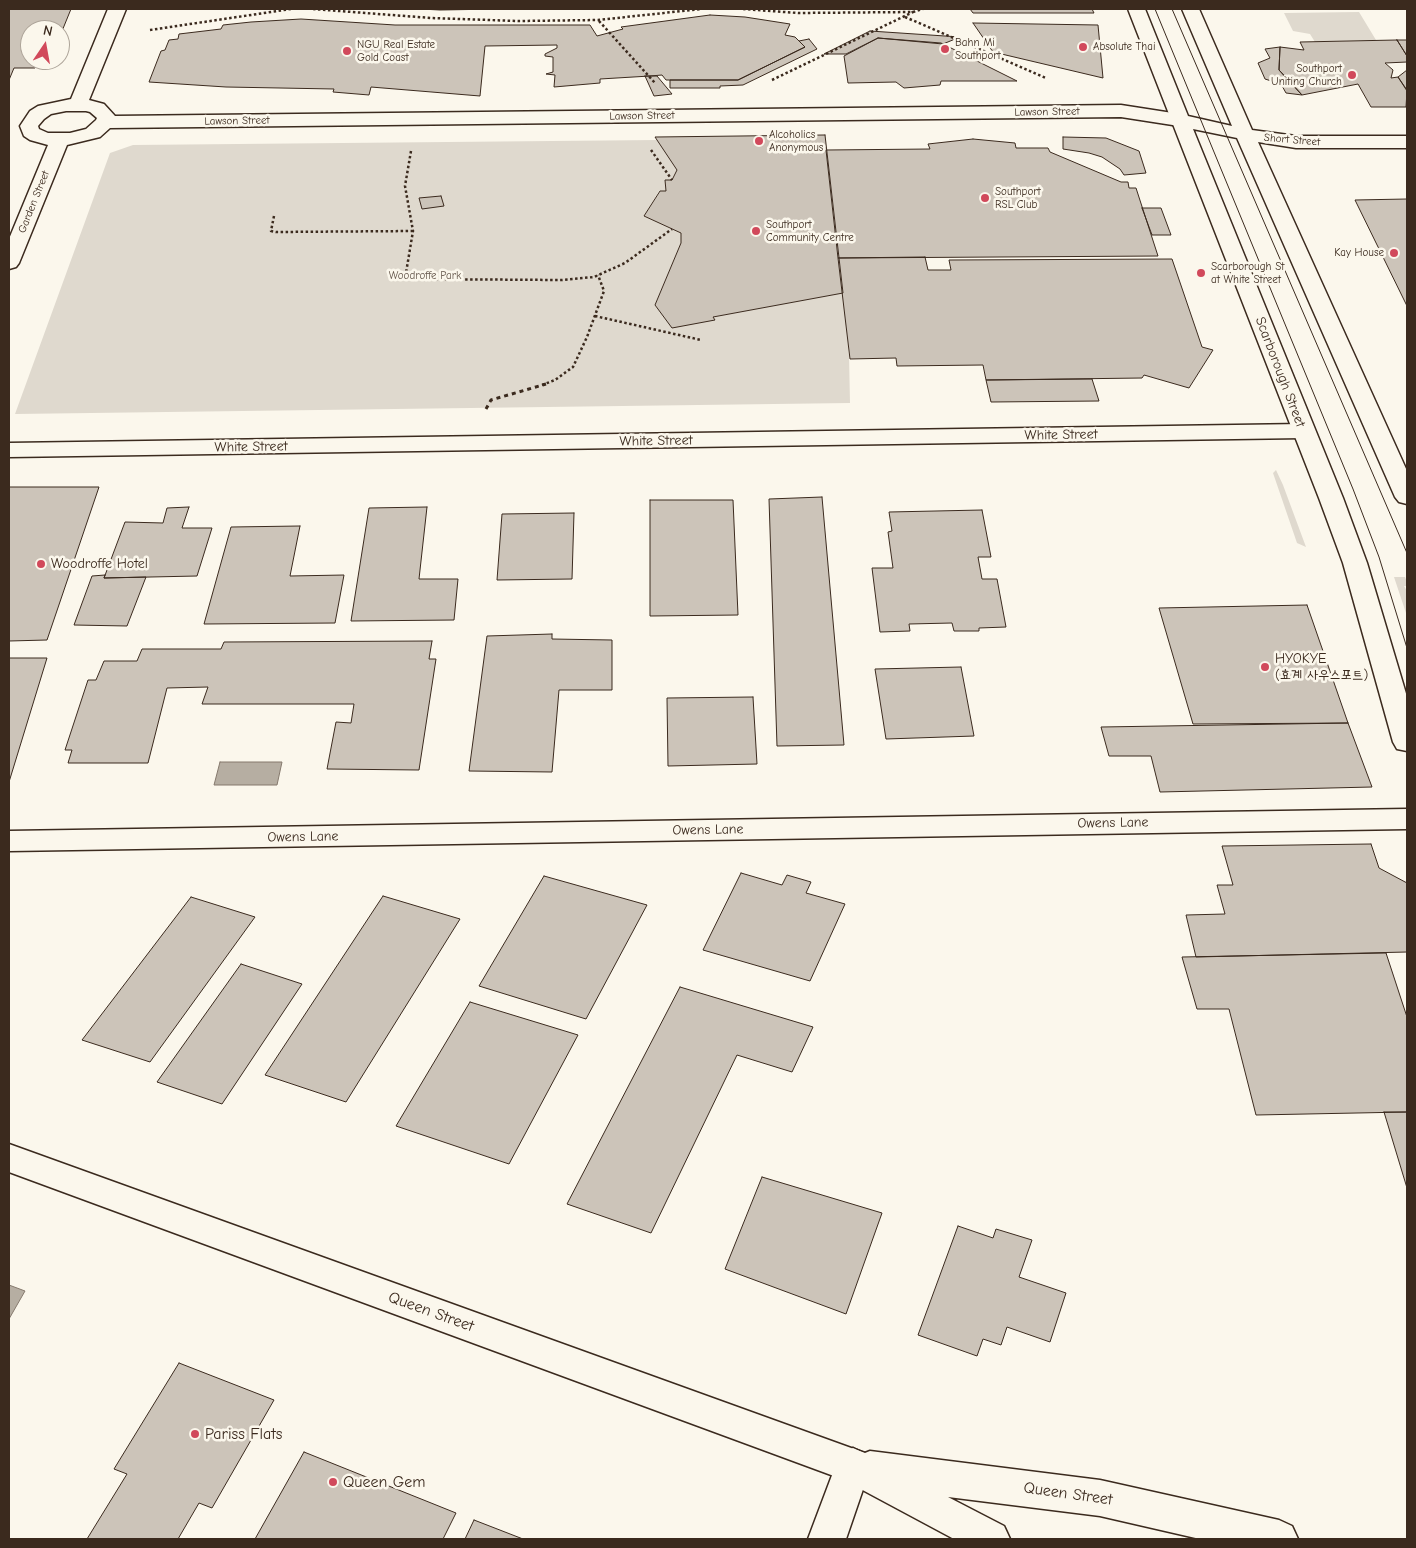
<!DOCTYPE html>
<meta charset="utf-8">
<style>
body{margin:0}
#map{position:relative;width:1416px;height:1548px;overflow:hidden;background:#fbf7ec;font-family:"Comic Neue",sans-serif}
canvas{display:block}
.frame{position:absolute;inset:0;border:10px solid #3b2a1e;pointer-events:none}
.north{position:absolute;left:20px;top:20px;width:50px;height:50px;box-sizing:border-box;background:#fbf7ec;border:1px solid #aea59a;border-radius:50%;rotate:12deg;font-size:14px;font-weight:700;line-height:20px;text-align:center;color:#3b2a1e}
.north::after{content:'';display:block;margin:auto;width:18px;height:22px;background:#d1495b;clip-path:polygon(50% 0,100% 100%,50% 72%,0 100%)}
</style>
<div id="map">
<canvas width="1416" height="1548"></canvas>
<div class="frame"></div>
<div class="north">N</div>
</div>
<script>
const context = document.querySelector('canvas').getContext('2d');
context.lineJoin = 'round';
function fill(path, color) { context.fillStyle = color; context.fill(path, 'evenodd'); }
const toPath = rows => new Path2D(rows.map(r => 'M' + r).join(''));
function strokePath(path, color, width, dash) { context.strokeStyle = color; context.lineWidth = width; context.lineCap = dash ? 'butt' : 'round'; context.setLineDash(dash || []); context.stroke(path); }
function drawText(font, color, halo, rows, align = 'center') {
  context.font = font + ' "Comic Neue","Poor Story",sans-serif'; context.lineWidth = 5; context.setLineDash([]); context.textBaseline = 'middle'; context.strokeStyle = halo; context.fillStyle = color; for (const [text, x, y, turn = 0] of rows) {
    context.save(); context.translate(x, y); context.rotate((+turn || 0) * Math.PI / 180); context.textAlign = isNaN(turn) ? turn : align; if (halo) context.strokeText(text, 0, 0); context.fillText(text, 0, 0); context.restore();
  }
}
fill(toPath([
 [1359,12,1376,40,1315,42,1310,34,1293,31,1284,13],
 [657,140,677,170,666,191,659,191,644,216,681,233,681,243,655,305,672,327,714,319,713,317,843,293,849,355,850,403,15,414,110,153,133,145],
 [1276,470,1283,485,1306,547,1297,543,1273,473],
 [1394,577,1405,577,1407,582,1407,586,1404,586,1407,591,1407,616]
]), '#dfd9ce');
const water = toPath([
 [220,762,282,762,277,785,214,785,220,762],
 [9,1285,25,1291,9,1319,9,1285]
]);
fill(water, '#b6aea2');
strokePath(water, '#85796d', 1);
const building = toPath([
 [9,9,71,9,60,36,60,30,30,30,30,60,38,60,35,68,14,68,9,80,9,9],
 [420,9,498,9,440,10,420,9],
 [970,9,1092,9,1094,13,973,13,970,9],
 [710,15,745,17,790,24,785,35,795,37,805,47,738,80,666,80,662,75,650,76,600,79,600,83,554,87,555,75,546,74,553,72,553,57,545,56,545,54,557,48,557,45,485,46,480,96,371,87,369,95,333,92,334,89,226,87,149,82,161,51,165,50,169,40,178,39,179,34,221,29,223,25,251,22,301,19,395,25,590,25,597,36,623,29,621,27,710,15],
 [973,23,1098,25,1103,78,993,52,973,23],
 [870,31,960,37,943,44,878,38,846,54,824,54,870,31],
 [878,38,941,43,1017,81,941,81,940,85,904,88,896,82,848,83,844,56,878,38],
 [809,39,817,49,743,85,720,86,720,88,670,88,670,80,738,80,805,47,799,41,809,39],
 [1397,40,1407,56,1407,62,1385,63,1393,70,1391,78,1398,77,1407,91,1406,107,1371,107,1358,84,1302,95,1279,70,1280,47,1304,50,1300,42,1397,40],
 [1397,40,1407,40,1407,56,1397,40],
 [1280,47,1279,70,1302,95,1286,93,1281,84,1265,79,1258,63,1270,58,1265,49,1280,47],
 [1407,70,1407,90,1398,77,1407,70],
 [645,76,657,76,672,94,654,96,645,76],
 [825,135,843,293,713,317,715,320,672,328,655,305,681,243,681,233,644,216,660,191,666,191,665,180,672,180,677,170,655,137,825,135],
 [1063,137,1106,138,1139,151,1146,173,1124,175,1120,169,1102,157,1089,153,1063,149,1063,137],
 [973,139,1015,143,1016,148,1048,148,1050,152,1121,182,1128,182,1129,188,1136,188,1158,256,838,258,826,150,930,149,928,144,973,139],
 [441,196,444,206,422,209,419,198,441,196],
 [1407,199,1407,306,1355,200,1407,199],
 [1142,208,1161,208,1171,235,1152,235,1142,208],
 [925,257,928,270,951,270,949,260,1172,259,1202,347,1213,350,1189,388,1144,375,1142,378,986,380,983,365,897,366,896,358,850,359,838,258,925,257],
 [1092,379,1099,401,991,402,986,380,1092,379],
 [9,487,99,487,47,640,9,641,9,487],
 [822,497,844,745,777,746,769,499,822,497],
 [650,500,733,500,738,615,650,616,650,500],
 [189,507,182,528,212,528,197,576,104,578,125,522,163,523,167,508,189,507],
 [427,507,419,579,458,579,454,620,351,621,369,508,427,507],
 [982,510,991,557,978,557,982,579,997,579,1006,627,979,628,979,631,954,631,952,623,909,624,910,631,880,632,872,568,893,568,888,532,892,531,889,512,982,510],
 [574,513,572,579,497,580,502,514,574,513],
 [300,526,290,576,344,575,335,623,204,624,231,527,300,526],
 [105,575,104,578,146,577,127,626,74,625,92,576,105,575],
 [1307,605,1348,723,1193,724,1159,608,1307,605],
 [552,634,552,639,612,640,612,690,559,690,552,772,469,771,487,636,552,634],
 [432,641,429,659,436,659,419,770,327,769,336,722,351,723,354,704,202,704,208,687,167,688,148,763,68,763,72,750,65,750,88,680,96,680,104,661,137,661,142,649,221,649,224,642,432,641],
 [9,658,47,658,9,782,9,658],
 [961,667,974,736,886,739,875,669,961,667],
 [753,697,757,764,668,766,667,698,753,697],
 [1348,723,1372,787,1160,792,1151,756,1109,756,1101,727,1348,723],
 [1371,844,1379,868,1407,883,1407,952,1196,957,1186,915,1225,914,1217,885,1233,885,1222,846,1371,844],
 [741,873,782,885,787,875,811,882,806,893,845,904,810,981,703,950,741,873],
 [544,876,647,905,586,1019,479,986,544,876],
 [383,896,460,919,346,1102,265,1075,383,896],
 [191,897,255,917,150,1062,82,1040,191,897],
 [1386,953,1407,1017,1407,1112,1256,1115,1229,1009,1197,1009,1182,957,1386,953],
 [241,964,302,984,222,1104,157,1082,241,964],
 [680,987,813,1027,792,1072,737,1055,651,1233,567,1204,680,987],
 [470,1002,578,1035,509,1164,396,1126,470,1002],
 [1384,1112,1407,1112,1407,1188,1384,1112],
 [762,1177,882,1213,846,1314,725,1269,762,1177],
 [958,1226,993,1238,996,1229,1032,1240,1019,1277,1066,1293,1050,1342,1007,1327,1001,1345,983,1339,977,1356,918,1335,958,1226],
 [179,1363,274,1400,212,1508,199,1503,178,1539,87,1539,127,1474,114,1469,179,1363],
 [304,1452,456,1513,443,1539,255,1539,304,1452],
 [474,1520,523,1539,465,1539,474,1520]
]);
fill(building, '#ccc4b9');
strokePath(building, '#3b2a1e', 1);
const street = toPath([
 [108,9,126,9,89,100,104,104,115,116,1121,105,1179,114,1186,116,1188,120,1186,124,1179,126,1121,117,110,128,100,137,67,145,19,263,16,267,9,269,9,239,48,145,30,140,24,136,20,126,30,111,38,106,71,99,108,9],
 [66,111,86,111,90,112,97,118,96,120,86,129,70,133,48,133,39,129,38,126,44,119,51,114,66,111],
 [1303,424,1311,426,1314,431,1311,436,1303,438,9,457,9,443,1303,424],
 [1407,809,1407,829,9,851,9,831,1407,809],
 [853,1448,866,1454,871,1466,846,1539,808,1539,840,1454,853,1448]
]);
const secondary = toPath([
 [1128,9,1145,9,1188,116,1232,126,1182,9,1199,9,1252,130,1296,136,1407,136,1407,148,1296,148,1258,142,1407,471,1407,504,1399,502,1395,497,1237,138,1193,129,1343,498,1367,563,1407,697,1407,751,1397,749,1393,742,1343,563,1319,498,1128,9]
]);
const primary = toPath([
 [9,1144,865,1453,870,1451,1100,1480,1279,1520,1292,1526,1298,1539,1200,1539,1100,1516,948,1497,1004,1526,1010,1539,954,1539,842,1479,9,1172,9,1144]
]);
strokePath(street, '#3b2a1e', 3);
strokePath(secondary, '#3b2a1e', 3);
strokePath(primary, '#3b2a1e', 3);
strokePath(toPath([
 [313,9,431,18,518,21,598,20,701,9],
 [743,9,798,13,913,12,923,9],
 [905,17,1046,78],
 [599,21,655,83],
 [150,30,291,9],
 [772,80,913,12],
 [651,150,672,180],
 [411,151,405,186,413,231,405,279,562,280,594,277,625,263,672,229],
 [274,216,271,231,276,232,413,231],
 [595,316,701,340],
 [542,385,555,380,573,367,587,337,604,291,598,275]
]), '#3b2a1e', 2.5, [2.5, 2.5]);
strokePath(toPath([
 [486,409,491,400,546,384]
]), '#3b2a1e', 3, [4, 4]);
fill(street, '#fbf7ec');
fill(secondary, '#fbf7ec');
fill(primary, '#fbf7ec');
strokePath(toPath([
 [1155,9,1353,489,1379,557,1407,648],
 [1172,9,1407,553]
]), '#3b2a1e', 1);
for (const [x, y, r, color] of [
 [1083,47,5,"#d1495b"],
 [945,49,5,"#d1495b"],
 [347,51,5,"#d1495b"],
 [1352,75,5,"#d1495b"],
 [759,141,5,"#d1495b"],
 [985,198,5,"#d1495b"],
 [756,231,5,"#d1495b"],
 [1394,253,5,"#d1495b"],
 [1201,273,5,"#d1495b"],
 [41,564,5,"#d1495b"],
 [1265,667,5,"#d1495b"],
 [195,1434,5,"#d1495b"],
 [333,1482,5,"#d1495b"]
]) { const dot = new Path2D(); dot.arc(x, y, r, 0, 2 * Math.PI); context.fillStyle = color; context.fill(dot); strokePath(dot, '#fbf7ec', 2); }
drawText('11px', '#3b2a1e', '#fbf7ec', [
 ["Bahn Mi",955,43],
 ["Southport",955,56],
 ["NGU Real Estate",357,45],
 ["Gold Coast",357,58],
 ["Absolute Thai",1093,47],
 ["Southport",1342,69,"right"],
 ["Uniting Church",1342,82,"right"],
 ["Alcoholics",769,135],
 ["Anonymous",769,148],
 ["Southport",995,192],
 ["RSL Club",995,205],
 ["Southport",766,225],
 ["Community Centre",766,238],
 ["Kay House",1384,253,"right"],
 ["Scarborough St",1211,267],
 ["at White Street",1211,280]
], 'left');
drawText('11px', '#3b2a1e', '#fbf7ec', [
 ["Lawson Street",1047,112,-1],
 ["Lawson Street",642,116,-1],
 ["Lawson Street",237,121,-1],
 ["Short Street",1292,140,5],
 ["Garden Street",34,202,-68]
]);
drawText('11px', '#64564a', '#fbf7ec', [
 ["Woodroffe Park",425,276]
]);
drawText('14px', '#3b2a1e', '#fbf7ec', [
 ["Scarborough Street",1280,372,69],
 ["White Street",1061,435,-1],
 ["White Street",656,441,-1],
 ["White Street",251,447,-1],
 ["Owens Lane",1113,823,-1],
 ["Owens Lane",708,830,-1],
 ["Owens Lane",303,837,-1]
]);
drawText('14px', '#3b2a1e', '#fbf7ec', [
 ["Woodroffe Hotel",51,564],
 ["HYOKYE",1275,659],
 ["(효계 사우스포트)",1275,675]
], 'left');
drawText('16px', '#3b2a1e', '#fbf7ec', [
 ["Queen Street",431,1312,20],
 ["Queen Street",1068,1494,8]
]);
drawText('16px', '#3b2a1e', '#fbf7ec', [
 ["Pariss Flats",205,1434],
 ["Queen Gem",343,1482]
], 'left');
</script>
